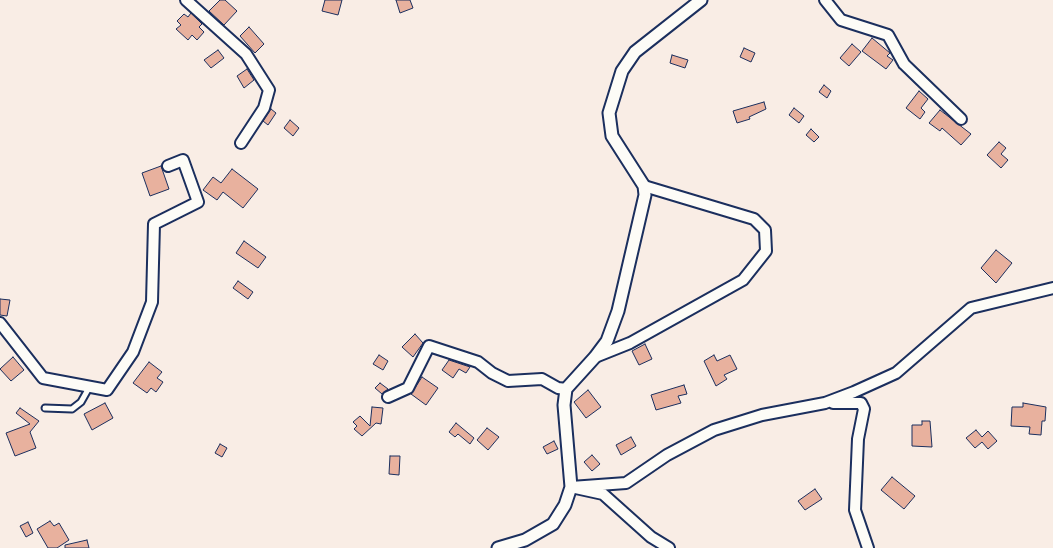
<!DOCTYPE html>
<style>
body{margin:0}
canvas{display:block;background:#f9ede5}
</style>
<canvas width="1053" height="548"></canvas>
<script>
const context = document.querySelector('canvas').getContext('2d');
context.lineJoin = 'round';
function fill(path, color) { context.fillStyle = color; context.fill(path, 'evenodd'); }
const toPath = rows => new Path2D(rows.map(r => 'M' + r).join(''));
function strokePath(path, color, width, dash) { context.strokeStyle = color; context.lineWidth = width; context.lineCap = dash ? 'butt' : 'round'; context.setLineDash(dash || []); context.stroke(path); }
const building = toPath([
 [220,0,225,0,237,11,224,25,209,11,220,0],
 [325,0,342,0,338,15,322,11,325,0],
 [396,0,410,0,413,8,400,13,396,0],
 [191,13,202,24,199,27,204,32,197,40,192,35,188,40,176,29,181,25,177,21,184,14,188,17,191,13],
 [249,27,264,44,255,53,240,36,249,27],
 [872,38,890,53,887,56,893,60,886,69,862,51,872,38],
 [852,44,861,52,849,66,840,58,852,44],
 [744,48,755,53,751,62,740,57,744,48],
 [218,50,224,58,211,68,204,60,218,50],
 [672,55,688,60,685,68,670,63,672,55],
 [247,69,254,80,244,88,237,76,247,69],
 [824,85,831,91,827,98,819,92,824,85],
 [919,91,928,99,921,108,925,112,920,119,906,108,919,91],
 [764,102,766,109,749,117,750,119,737,123,733,111,764,102],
 [794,108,804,116,799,123,789,115,794,108],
 [271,109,276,113,268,125,263,121,271,109],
 [940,110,971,134,961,145,942,128,940,131,929,123,940,110],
 [290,120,299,128,293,136,284,128,290,120],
 [811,129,819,137,814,142,806,135,811,129],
 [999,142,1006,148,1001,154,1008,160,1001,168,987,155,999,142],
 [161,166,169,189,150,196,142,173,161,166],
 [232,169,258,189,243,208,223,192,217,200,203,190,213,177,221,183,232,169],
 [244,241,266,257,258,268,236,253,244,241],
 [996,250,1012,263,996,283,981,268,996,250],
 [238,281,253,292,248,299,233,288,238,281],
 [0,299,10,300,7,316,0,315,0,299],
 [415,334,423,343,413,357,402,347,415,334],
 [645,344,652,359,639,365,632,351,645,344],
 [379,355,388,361,383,370,373,364,379,355],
 [714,355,717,361,730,355,737,369,724,375,727,379,716,386,704,361,714,355],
 [13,357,24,370,11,381,0,369,13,357],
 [449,360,470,367,466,373,459,369,453,378,442,370,449,360],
 [149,362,162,372,157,378,163,382,156,392,151,388,147,393,133,383,149,362],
 [422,377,438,388,426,405,411,394,422,377],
 [380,383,388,389,382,394,375,388,380,383],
 [684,385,687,394,678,396,681,403,656,410,651,395,684,385],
 [588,390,601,407,586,418,574,402,588,390],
 [105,403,113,418,92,430,84,414,105,403],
 [1023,403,1046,407,1045,421,1042,421,1041,435,1029,434,1030,427,1011,426,1012,407,1023,407,1023,403],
 [372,407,383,408,381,424,376,423,362,436,354,429,357,426,353,422,360,416,370,426,372,407],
 [20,408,39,421,30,432,36,448,15,456,6,433,30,424,16,413,20,408],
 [922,421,930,421,932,447,912,446,912,425,922,425,922,421],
 [456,423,474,438,470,444,458,434,455,437,449,432,456,423],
 [487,428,499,437,488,450,477,440,487,428],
 [976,430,982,437,988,431,997,441,988,449,982,442,975,448,966,438,976,430],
 [631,437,636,446,621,455,616,445,631,437],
 [554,441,558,449,547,454,543,447,554,441],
 [220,444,227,448,222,457,215,453,220,444],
 [592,455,600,464,592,471,584,462,592,455],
 [390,456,400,456,399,475,389,474,390,456],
 [892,477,915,496,904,509,881,490,892,477],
 [815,489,822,499,805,510,798,501,815,489],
 [50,521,54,526,59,523,69,540,57,548,48,548,37,529,50,521],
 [28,522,33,533,26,537,20,526,28,522],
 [87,540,89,548,65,548,65,545,87,540]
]);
fill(building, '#e8b19e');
strokePath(building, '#1b2f5e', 1);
const service = toPath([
 [45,408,72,409,81,402,90,386]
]);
const minor = toPath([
 [186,0,246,54,269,90,264,108,241,143],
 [825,0,841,20,888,35,904,64,961,119],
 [0,323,43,378,107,390,133,352,152,302,154,224,198,202,183,160,168,166],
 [595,357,630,343,743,280,766,251,765,230,754,219,644,186],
 [388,397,408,388,429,346,478,362,492,373,508,381,542,379,558,388,566,389],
 [833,403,861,403,864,409,858,439,855,510,868,548],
 [669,548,651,537,603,494,571,487,626,483,667,455,714,430,762,415,825,403,854,392,896,373,971,308,1053,288]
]);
const tertiary = toPath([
 [498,548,525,540,553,524,565,505,571,487,564,405,566,389,595,357,607,341,618,311,645,195,644,186,612,136,609,113,622,71,635,52,701,0]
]);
strokePath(service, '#1b2f5e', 9);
strokePath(minor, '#1b2f5e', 14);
strokePath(tertiary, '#1b2f5e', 15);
strokePath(service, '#fdfcf7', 5);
strokePath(minor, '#fdfcf7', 10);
strokePath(tertiary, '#fdfcf7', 11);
</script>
